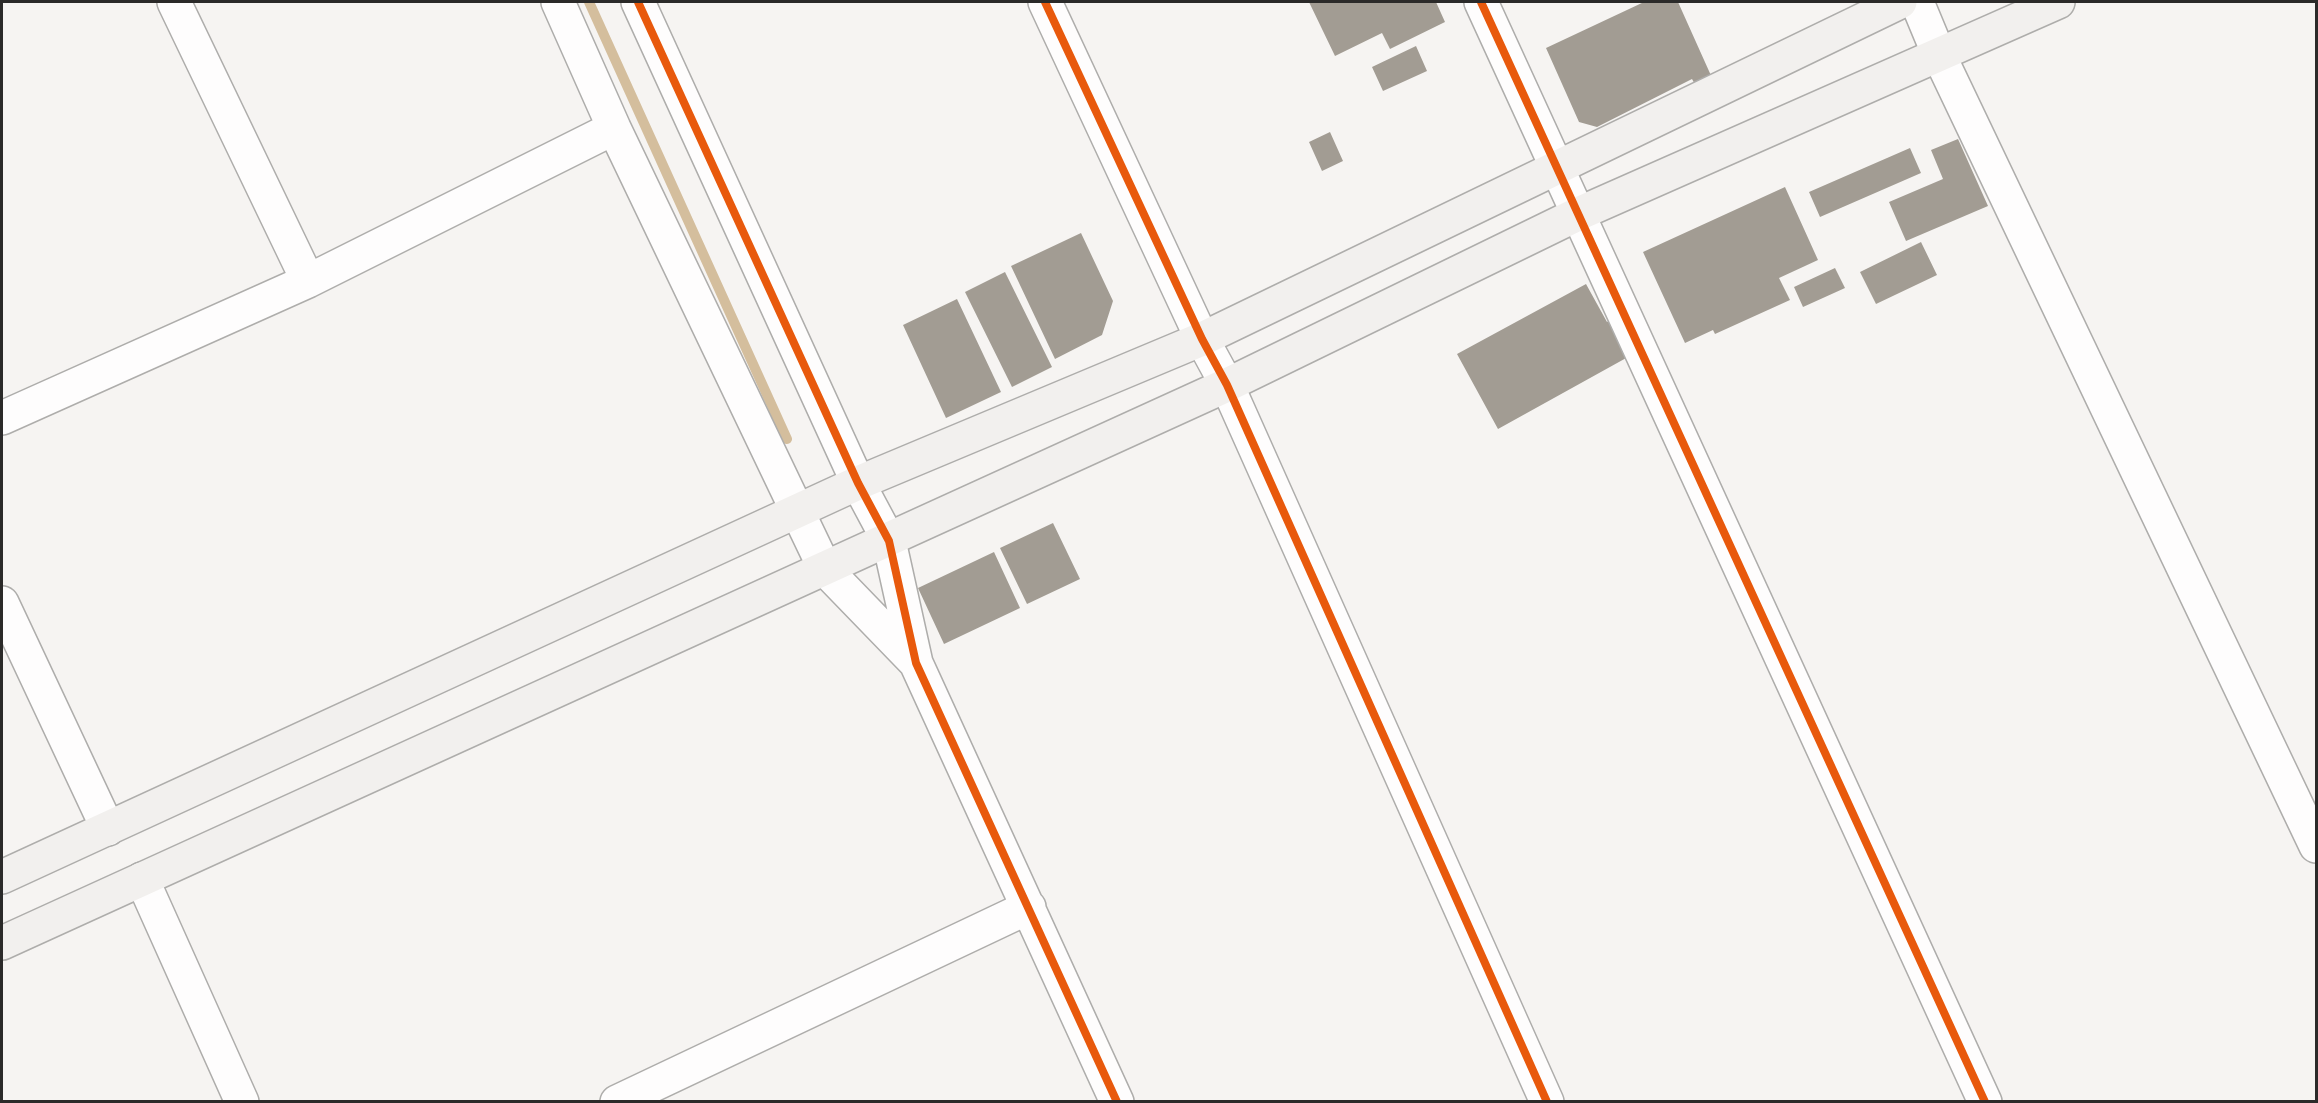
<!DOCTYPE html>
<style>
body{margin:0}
#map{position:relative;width:2318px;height:1103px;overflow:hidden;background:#f6f4f2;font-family:Poppins,sans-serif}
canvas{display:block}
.frame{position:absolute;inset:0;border:3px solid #2b2a29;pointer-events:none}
</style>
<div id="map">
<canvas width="2318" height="1103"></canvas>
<div class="frame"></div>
</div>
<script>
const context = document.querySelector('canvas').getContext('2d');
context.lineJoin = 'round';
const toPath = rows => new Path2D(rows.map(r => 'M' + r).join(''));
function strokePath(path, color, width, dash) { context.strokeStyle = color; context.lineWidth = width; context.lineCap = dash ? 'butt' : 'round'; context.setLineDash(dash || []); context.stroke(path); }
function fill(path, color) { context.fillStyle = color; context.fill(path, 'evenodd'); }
strokePath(toPath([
 [589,2,787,439]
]), '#d4be9d', 10);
fill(toPath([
 [1309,2,1436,2,1445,22,1390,49,1382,33,1335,56],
 [1644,2,1678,2,1713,80,1697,88,1692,79,1597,127,1579,122,1546,48],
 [1416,46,1427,71,1383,91,1372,67],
 [1330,132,1343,161,1322,171,1309,142],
 [1958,139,1988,206,1906,241,1889,202,1943,179,1931,150],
 [1910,148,1921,173,1820,217,1809,192],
 [1785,187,1818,260,1779,278,1790,300,1715,334,1713,330,1685,343,1643,252],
 [1081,233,1113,301,1102,335,1055,359,1011,266],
 [1921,242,1937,275,1876,304,1860,272],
 [1835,268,1845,288,1803,307,1794,287],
 [1005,272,1052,367,1012,387,965,292],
 [1586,284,1607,322,1617,316,1637,352,1498,429,1457,354],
 [957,299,1001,392,946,418,903,325],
 [1053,523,1080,579,1027,604,1000,548],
 [994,552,1020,608,944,644,918,588]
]), '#a29c93');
const minor = toPath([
 [174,2,308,281],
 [558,2,614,128,825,569,916,663],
 [638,2,858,483,889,541,916,663,1117,1102],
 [1045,2,1202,339,1227,385,1547,1102],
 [1481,2,1985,1102],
 [1917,2,1939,55,2316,846],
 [2,418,308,281,614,128],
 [2,603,108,829],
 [142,879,242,1102],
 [617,1102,1029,907]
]);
const secondary = toPath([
 [2,877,858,483,1202,339,1900,2],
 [2,943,1227,385,1578,214,2058,2]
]);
strokePath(minor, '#aeadab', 36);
strokePath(secondary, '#aeadab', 36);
strokePath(minor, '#fefdfd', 33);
strokePath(secondary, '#f2f0ee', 33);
strokePath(toPath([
 [638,2,858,483,889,541,916,663,1117,1102],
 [1045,2,1202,339,1227,385,1547,1102],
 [1481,2,1985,1102]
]), '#e8590c', 8);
</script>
